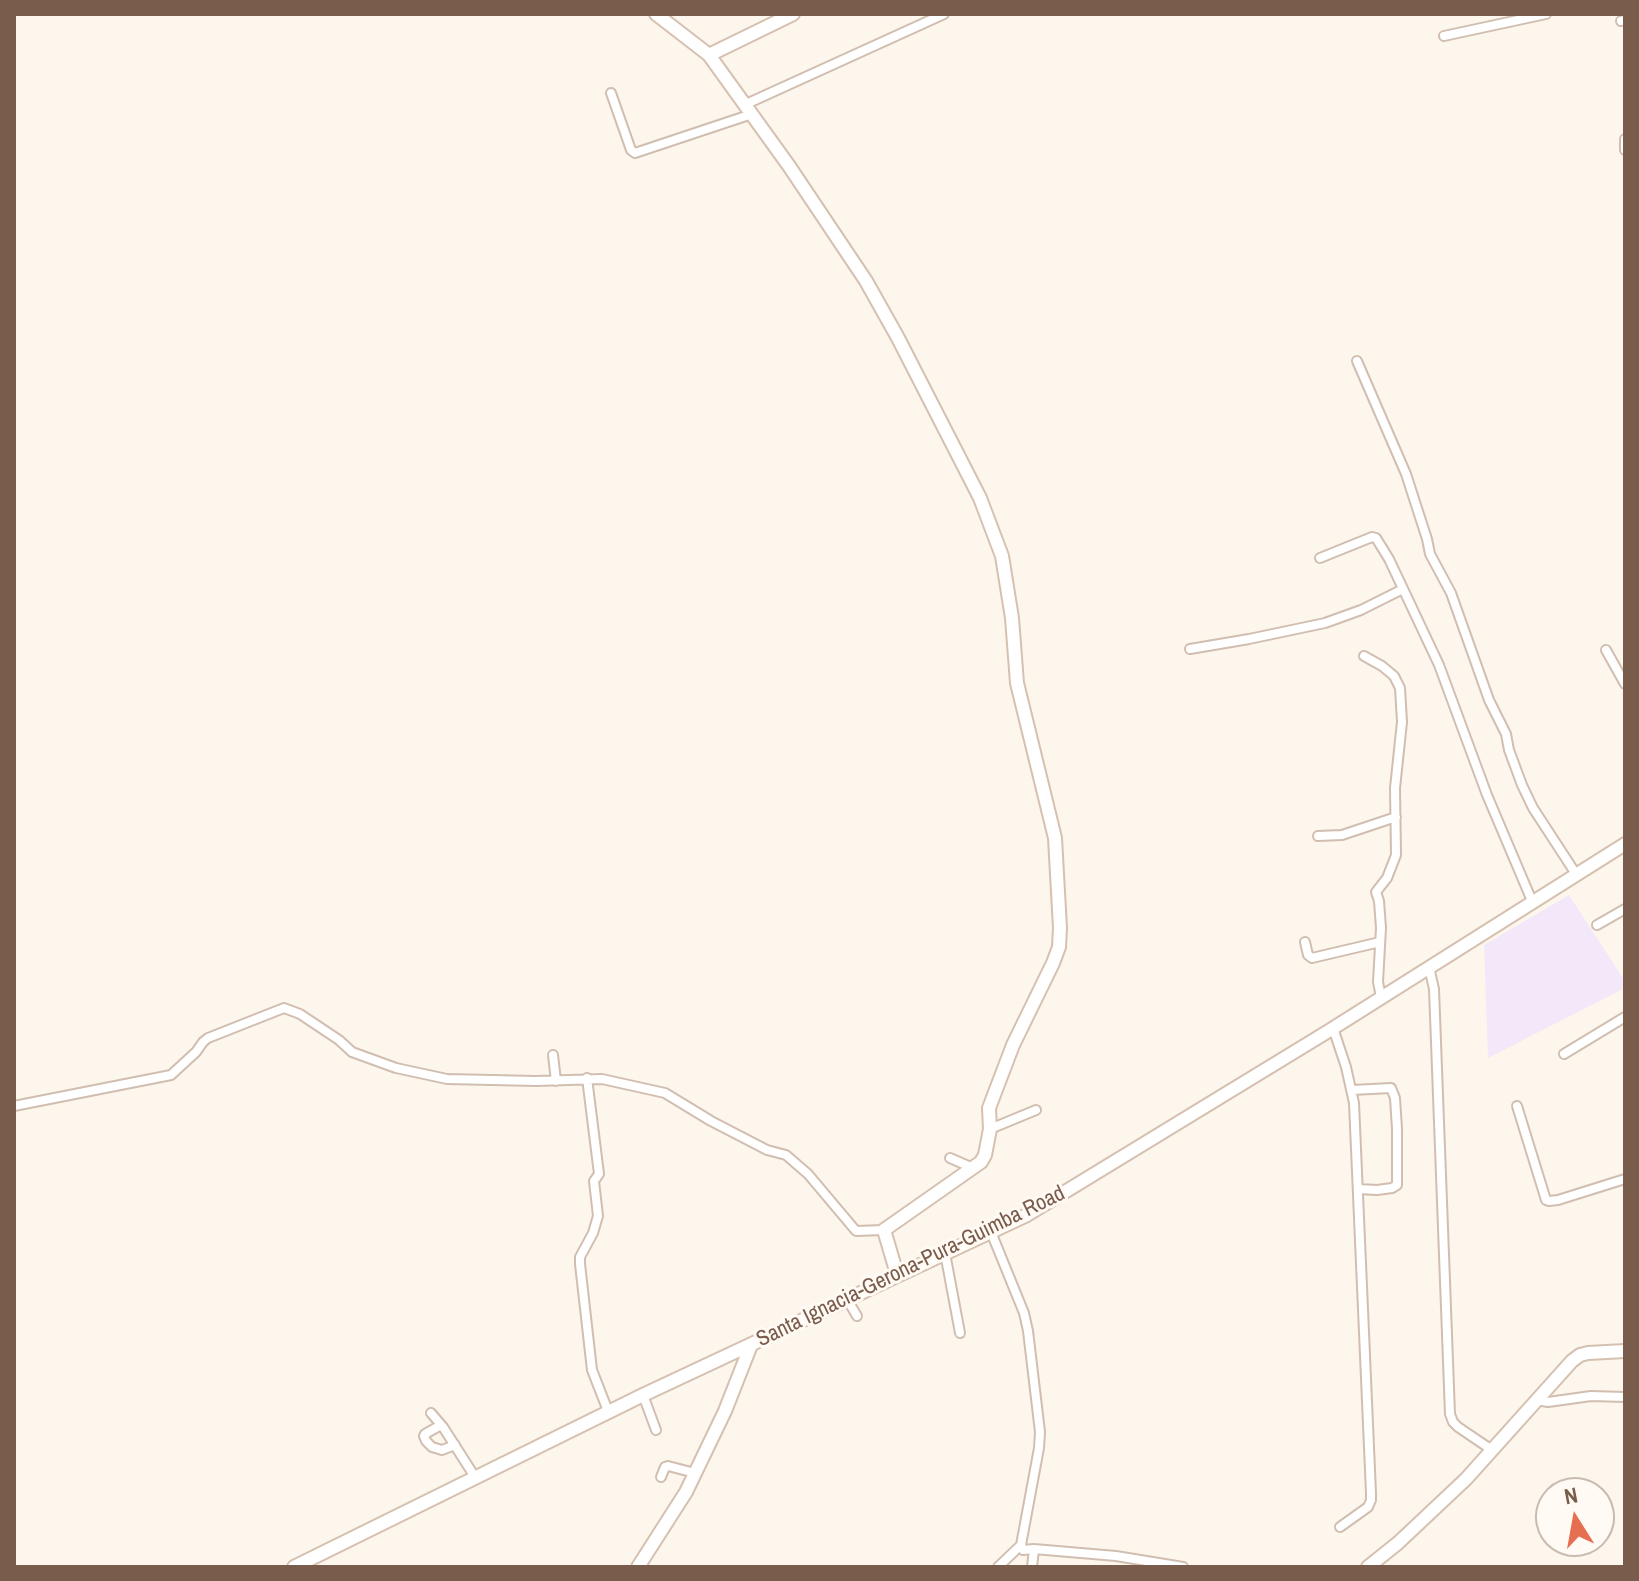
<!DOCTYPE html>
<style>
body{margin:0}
#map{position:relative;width:1639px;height:1581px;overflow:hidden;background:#fdf6ec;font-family:"Archivo Narrow",sans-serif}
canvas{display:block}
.frame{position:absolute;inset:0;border:16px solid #7a5c4d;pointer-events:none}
.north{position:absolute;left:1535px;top:1477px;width:80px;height:80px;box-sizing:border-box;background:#fffaf3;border:2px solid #cabbb1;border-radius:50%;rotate:349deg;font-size:22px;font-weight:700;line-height:32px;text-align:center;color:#7a5c4d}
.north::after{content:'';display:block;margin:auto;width:28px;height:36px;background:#e76f51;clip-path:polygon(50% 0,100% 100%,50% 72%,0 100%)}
</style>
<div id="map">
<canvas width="1639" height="1581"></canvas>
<div class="frame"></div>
<div class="north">N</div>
</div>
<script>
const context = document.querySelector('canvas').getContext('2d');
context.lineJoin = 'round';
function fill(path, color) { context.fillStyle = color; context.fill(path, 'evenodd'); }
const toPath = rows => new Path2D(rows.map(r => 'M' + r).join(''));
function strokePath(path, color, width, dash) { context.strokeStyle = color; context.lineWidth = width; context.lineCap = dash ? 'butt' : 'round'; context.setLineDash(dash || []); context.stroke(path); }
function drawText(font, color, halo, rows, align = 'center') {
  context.font = font + ' "Archivo Narrow",sans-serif'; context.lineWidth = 6; context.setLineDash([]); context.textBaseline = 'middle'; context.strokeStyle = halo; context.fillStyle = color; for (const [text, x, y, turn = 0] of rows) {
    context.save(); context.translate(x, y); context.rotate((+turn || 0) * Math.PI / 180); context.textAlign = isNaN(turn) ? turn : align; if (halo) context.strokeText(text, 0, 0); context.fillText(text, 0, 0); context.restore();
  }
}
fill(toPath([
 [1569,895,1625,981,1625,988,1488,1058,1484,945]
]), '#f3e8fa');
const street = toPath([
 [1621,21,1625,20],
 [1444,36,1546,14],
 [611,93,631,150,635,153,752,114],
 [744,105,944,14],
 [1625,139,1625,150],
 [1357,361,1406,474,1427,539,1430,554,1451,593,1489,700,1506,734,1509,750,1522,785,1533,808,1576,874],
 [1320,558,1372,537,1376,538,1389,559,1439,665,1487,795,1532,901],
 [1190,649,1249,639,1325,623,1361,610,1403,589],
 [1606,650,1625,684],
 [1364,656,1382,666,1394,676,1400,688,1402,722,1395,788,1396,855,1387,878,1376,892,1379,901,1381,928,1378,982,1381,997],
 [1318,836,1342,835,1396,817],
 [1597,925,1625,909],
 [1305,942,1308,955,1312,958,1380,942],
 [1429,967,1434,989,1450,1414,1453,1422,1458,1427,1492,1450],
 [1333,1028,1346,1067,1354,1103,1371,1493,1371,1500,1368,1507,1340,1527],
 [1564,1054,1625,1017],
 [553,1055,556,1081],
 [587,1078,599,1174,594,1181,598,1216,593,1233,580,1257,580,1264,592,1370,608,1411],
 [1352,1090,1391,1088,1395,1098,1397,1129,1397,1185,1392,1188,1377,1190,1358,1189],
 [14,1106,171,1075,196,1052,203,1042,208,1038,284,1008,300,1014,339,1040,352,1052,396,1068,447,1079,536,1081,602,1079,665,1093,711,1121,767,1150,786,1155,808,1174,856,1231,884,1230],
 [1517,1106,1546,1200,1549,1201,1558,1200,1625,1179],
 [990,1129,1036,1110],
 [950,1158,973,1168],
 [991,1232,1024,1313,1028,1331,1040,1432,1039,1448,1021,1545,998,1567],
 [945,1253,960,1333],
 [847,1299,857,1316],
 [643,1395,656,1430],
 [1537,1400,1548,1402,1591,1396,1625,1397],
 [431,1413,443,1427,475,1477],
 [441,1425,425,1434,424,1436,426,1441,432,1447,442,1450,455,1445],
 [661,1477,665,1467,668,1466,695,1473],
 [1021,1545,1023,1550,1034,1549,1116,1556,1183,1567],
 [1032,1567,1034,1549]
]);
const secondary = toPath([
 [656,14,709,55,793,14],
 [709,55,789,166,866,281,898,338,980,498,1002,556,1012,618,1017,683,1055,838,1060,928,1059,947,1053,963,1013,1045,989,1108,990,1129,985,1155,981,1162,884,1230,897,1274],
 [294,1567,643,1395,1027,1215,1327,1032,1625,844],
 [638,1567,686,1492,725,1411,751,1345],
 [1368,1567,1398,1543,1466,1479,1572,1361,1580,1355,1588,1353,1625,1351]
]);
strokePath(street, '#d1beb0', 12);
strokePath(secondary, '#d6c0b0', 16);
strokePath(street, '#fff', 8);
strokePath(secondary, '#fff', 12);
drawText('22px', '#7a5c4d', '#fffaf3', [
 ["Santa Ignacia-Gerona-Pura-Guimba Road",911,1267,-26]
]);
</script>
